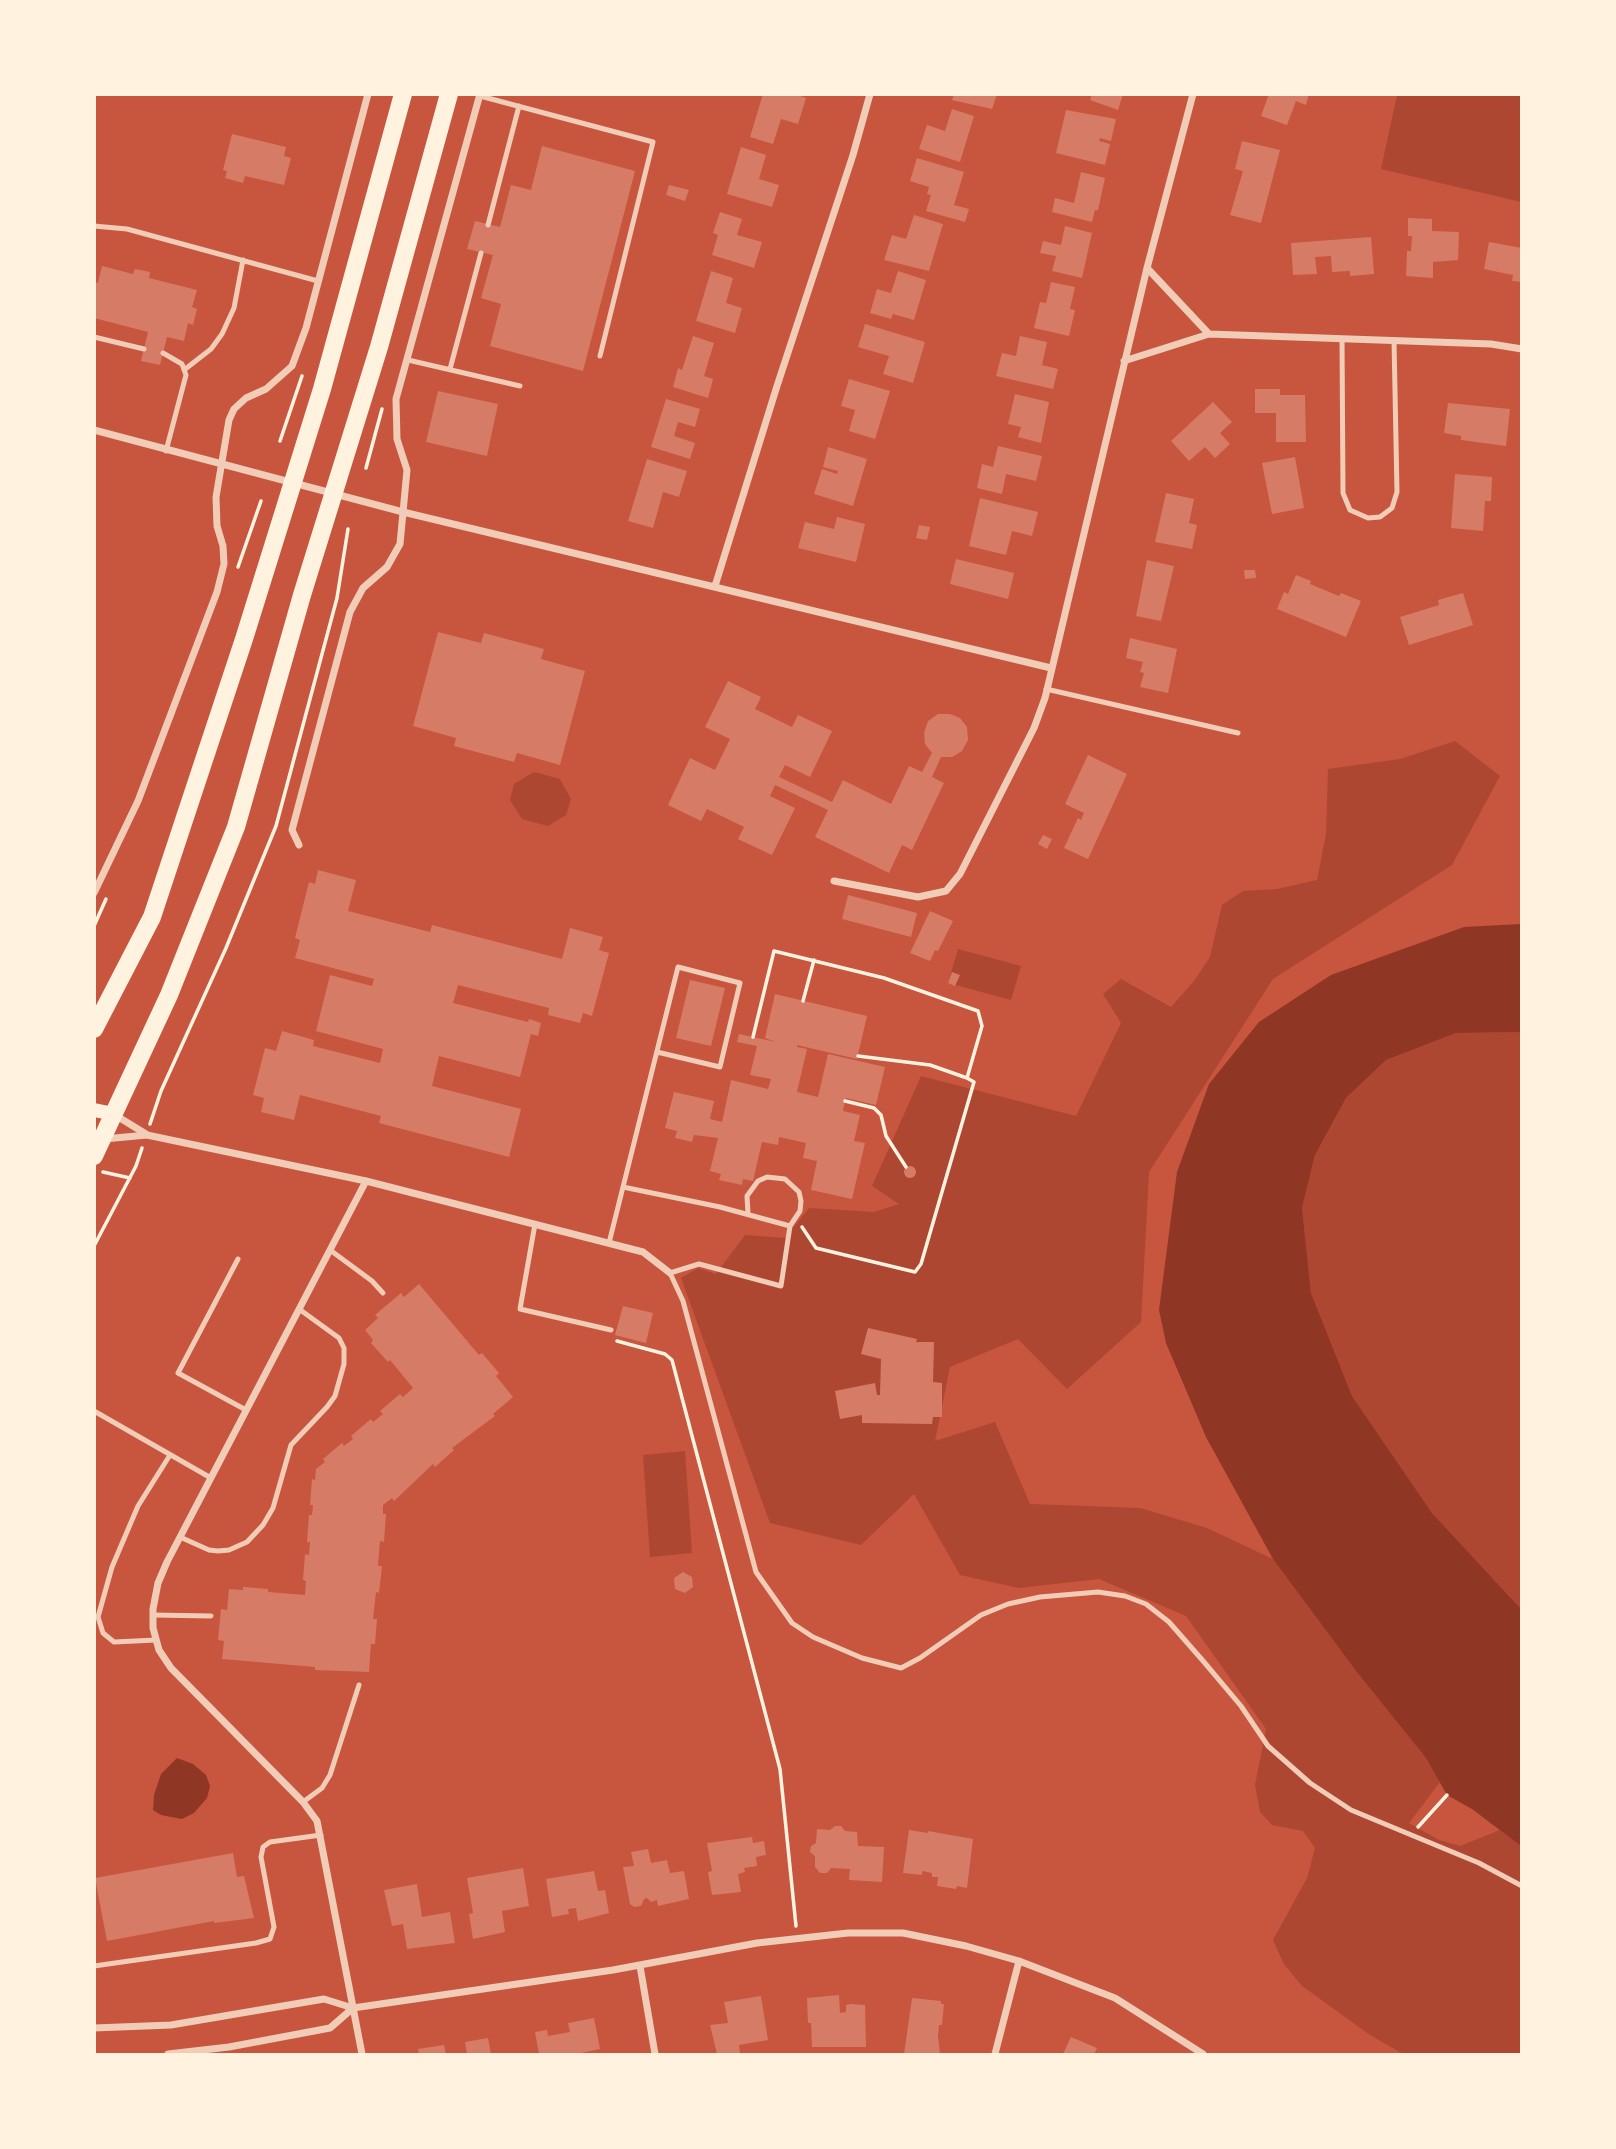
<!DOCTYPE html>
<style>
body{margin:0}
#map{position:relative;width:1616px;height:2149px;overflow:hidden;background:#c8553d;font-family:"Roboto Condensed",sans-serif}
canvas{display:block}
.frame{position:absolute;inset:0;border:96px solid #fff3e0;pointer-events:none}
</style>
<div id="map">
<canvas width="1616" height="2149"></canvas>
<div class="frame"></div>
</div>
<script>
const context = document.querySelector('canvas').getContext('2d');
context.lineJoin = 'round';
function fill(path, color) { context.fillStyle = color; context.fill(path, 'evenodd'); }
const toPath = rows => new Path2D(rows.map(r => 'M' + r).join(''));
function strokePath(path, color, width, dash) { context.strokeStyle = color; context.lineWidth = width; context.lineCap = dash ? 'butt' : 'round'; context.setLineDash(dash || []); context.stroke(path); }
fill(toPath([
 [1397,95,1521,95,1521,202,1381,169],
 [1455,741,1500,776,1452,865,1273,979,1149,1172,1141,1322,1067,1389,1018,1339,950,1367,935,1441,995,1422,1030,1504,1140,1508,1207,1528,1273,1559,1356,1671,1426,1758,1440,1782,1409,1823,1439,1840,1460,1846,1500,1830,1521,1846,1521,2054,1403,2054,1370,2035,1302,1986,1284,1964,1273,1940,1307,1878,1315,1848,1303,1831,1272,1825,1260,1812,1255,1785,1266,1729,1186,1616,1099,1579,1019,1588,960,1575,914,1494,861,1545,770,1523,681,1278,698,1268,716,1274,745,1235,785,1238,809,1208,874,1212,899,1204,872,1186,921,1076,1076,1116,1121,1023,1103,994,1121,979,1171,1007,1194,981,1210,957,1222,905,1243,891,1277,889,1317,880,1326,834,1328,769,1400,759],
 [534,772,560,779,571,799,566,815,548,826,522,819,510,800,514,784],
 [958,949,1021,966,1011,1000,948,983],
 [1521,1032,1521,1609,1432,1513,1352,1396,1311,1293,1302,1208,1315,1155,1346,1098,1386,1060,1456,1033],
 [685,1451,692,1553,650,1557,643,1455]
]), '#ae4732');
fill(toPath([
 [1521,924,1521,1032,1456,1033,1386,1060,1346,1098,1315,1155,1302,1208,1311,1293,1352,1396,1432,1513,1521,1609,1521,1846,1472,1809,1447,1795,1426,1758,1356,1671,1273,1559,1206,1437,1166,1343,1159,1310,1177,1172,1209,1084,1259,1022,1331,975,1464,927],
 [177,1758,193,1764,206,1775,210,1786,207,1798,194,1813,182,1819,161,1815,153,1810,154,1795,161,1774]
]), '#8f3625');
fill(toPath([
 [763,94,795,94,806,98,798,124,781,119,773,144,750,137],
 [954,94,997,94,992,109,952,100],
 [1092,94,1123,94,1118,110,1090,100],
 [1269,94,1309,94,1306,105,1296,101,1287,125,1261,116],
 [952,109,974,116,960,162,919,149,927,125,945,131],
 [1066,110,1116,119,1111,141,1100,138,1099,141,1110,144,1105,165,1056,153],
 [232,134,286,147,284,156,291,158,284,185,245,176,243,183,225,178,227,171,223,170],
 [1242,141,1280,150,1261,223,1230,215,1243,171,1235,169],
 [542,146,635,171,583,371,490,346,501,304,481,298,493,255,467,249,475,221,500,227,511,185,531,190],
 [741,147,766,155,759,179,779,185,772,207,727,194],
 [917,158,964,172,954,205,969,209,965,222,926,211,931,195,927,194,929,187,910,181],
 [1081,172,1105,178,1098,210,1095,210,1092,222,1052,212,1055,198,1074,203],
 [669,185,689,190,685,201,666,195],
 [720,212,742,219,737,235,762,242,754,268,712,255,718,235,713,233],
 [914,215,943,224,929,271,884,260,892,235,906,239],
 [1408,218,1432,219,1432,231,1459,232,1458,260,1433,262,1433,278,1406,276,1407,251,1411,251,1412,236,1408,236],
 [1065,226,1092,233,1082,278,1052,271,1056,256,1040,253,1043,241,1061,245],
 [1371,237,1374,274,1350,276,1350,271,1332,272,1331,256,1315,257,1317,274,1293,275,1291,243],
 [1489,242,1522,248,1522,282,1512,281,1513,275,1484,269],
 [102,266,133,274,135,269,150,272,149,278,197,290,192,307,197,309,193,325,188,323,184,341,167,337,160,365,141,361,148,332,94,318,94,282,98,283],
 [711,271,733,278,726,303,742,308,735,333,696,321],
 [898,271,926,280,914,320,893,314,891,319,870,313,877,289,891,293],
 [1051,282,1075,287,1070,309,1075,310,1069,336,1034,328,1040,302,1046,303],
 [865,324,925,342,913,383,883,374,889,356,858,347],
 [693,336,714,343,704,376,713,379,708,398,673,387,678,368,682,370],
 [1020,336,1047,342,1042,365,1058,369,1053,389,996,376,1002,353,1016,356],
 [849,379,890,391,875,439,849,431,855,410,841,406],
 [1255,389,1280,389,1280,395,1305,395,1306,442,1276,442,1276,413,1255,413],
 [438,391,498,404,487,456,426,442],
 [1015,394,1049,402,1041,443,1018,437,1021,427,1008,424],
 [666,399,700,409,695,427,678,422,674,436,695,443,690,459,651,447],
 [1213,402,1232,422,1220,433,1230,444,1215,458,1205,447,1189,461,1171,441],
 [1448,403,1510,409,1506,446,1461,440,1461,436,1444,433],
 [998,446,1042,456,1036,481,1006,474,1002,494,977,488,982,464,993,467],
 [828,447,867,459,853,506,814,494,822,469,837,474,838,471,823,467],
 [1295,457,1304,508,1272,514,1262,463],
 [647,459,687,471,679,497,663,492,653,528,628,521],
 [1455,474,1492,477,1491,501,1485,501,1483,531,1451,528],
 [1166,493,1194,499,1189,523,1197,525,1192,549,1155,542],
 [980,498,1038,512,1032,536,1012,531,1006,555,969,546],
 [837,517,865,524,856,562,798,548,805,522,834,529],
 [919,525,930,527,927,540,916,538],
 [956,559,1014,573,1008,599,950,584],
 [1147,560,1174,566,1161,621,1136,616],
 [1244,570,1255,570,1256,578,1245,579],
 [1296,575,1311,581,1310,584,1339,596,1341,593,1361,601,1346,637,1277,609,1284,592,1288,594],
 [1463,593,1473,625,1409,645,1400,617,1439,605,1438,600],
 [438,632,481,643,484,633,544,649,541,659,585,671,560,765,517,753,514,762,454,746,456,738,413,726],
 [1130,638,1177,649,1168,693,1140,687,1144,673,1140,672,1143,662,1126,658],
 [728,681,761,697,755,709,792,727,798,715,832,731,810,777,785,765,779,777,832,802,843,780,891,804,909,766,922,772,932,753,925,744,924,733,928,721,938,714,950,714,960,718,967,727,968,740,962,751,952,757,941,757,932,777,944,783,912,850,902,845,889,873,815,837,828,810,775,785,770,796,795,808,772,855,738,839,744,827,707,809,701,821,668,805,690,758,715,770,730,739,705,727],
 [1088,755,1127,774,1088,859,1064,848,1078,818,1081,820,1084,813,1065,804],
 [1043,835,1052,839,1047,849,1038,844],
 [318,870,356,880,348,911,430,932,432,925,562,959,570,928,603,937,599,950,609,953,592,1016,583,1013,580,1023,548,1015,549,1008,458,985,453,1003,528,1022,529,1019,541,1023,538,1036,531,1034,520,1077,439,1056,432,1086,521,1109,509,1157,379,1123,381,1116,300,1095,294,1120,261,1112,264,1098,253,1095,265,1048,276,1051,282,1031,314,1040,313,1046,380,1063,383,1049,316,1031,330,975,372,986,374,979,295,958,300,940,295,938,309,882,315,884],
 [848,895,917,913,911,937,842,919],
 [930,911,953,921,938,951,935,950,930,961,910,953],
 [952,972,960,975,955,986,948,983],
 [690,980,725,988,711,1046,676,1038],
 [775,994,867,1016,857,1059,797,1045,797,1047,807,1049,797,1092,818,1097,828,1054,885,1067,876,1105,846,1098,845,1101,843,1111,860,1115,854,1141,865,1143,852,1199,811,1190,817,1161,803,1158,806,1143,779,1137,778,1145,762,1142,753,1181,743,1179,742,1185,719,1180,721,1174,710,1171,718,1138,694,1135,692,1142,675,1138,677,1131,665,1128,674,1092,714,1101,710,1119,722,1122,731,1080,768,1089,771,1079,750,1075,757,1046,737,1042,739,1034,776,1042,765,1038],
 '904 1172a6 6 0 1 1 12 0a6 6 0 1 1-12 0Z',
 [419,1284,479,1355,482,1353,499,1373,496,1376,513,1397,493,1414,495,1416,452,1448,454,1450,435,1467,433,1464,394,1501,392,1498,383,1505,383,1514,386,1514,384,1542,380,1541,378,1566,382,1566,379,1593,376,1592,373,1619,377,1619,375,1644,371,1644,369,1672,315,1670,315,1667,222,1659,224,1641,218,1640,221,1609,227,1610,229,1589,243,1590,243,1587,268,1589,268,1592,305,1595,306,1581,303,1580,305,1554,309,1555,310,1542,307,1542,309,1515,312,1515,313,1505,310,1505,312,1479,315,1480,316,1469,325,1462,323,1459,342,1443,344,1446,353,1439,351,1436,371,1419,373,1422,383,1414,380,1411,400,1394,403,1397,413,1388,390,1360,388,1362,371,1343,373,1340,365,1330,378,1318,375,1315,401,1293,404,1297],
 [623,1306,653,1313,646,1343,615,1335],
 [868,1328,917,1339,916,1342,934,1342,933,1382,942,1383,942,1417,933,1417,932,1424,862,1423,862,1415,840,1419,835,1391,875,1383,877,1395,880,1395,881,1359,861,1354],
 [683,1572,692,1577,693,1587,685,1593,675,1589,674,1578],
 [835,1826,841,1826,845,1831,857,1832,858,1846,884,1847,882,1882,849,1880,850,1869,831,1868,827,1873,820,1873,815,1867,815,1856,810,1852,811,1846,816,1843,817,1829,830,1830],
 [909,1830,928,1833,928,1831,973,1839,967,1888,957,1886,956,1889,937,1886,938,1877,932,1877,932,1873,922,1871,922,1875,903,1873],
 [752,1837,753,1843,764,1841,766,1855,756,1857,757,1866,744,1868,745,1872,738,1874,741,1892,712,1895,708,1872,712,1871,707,1843],
 [648,1849,651,1863,667,1860,670,1873,684,1871,689,1899,658,1906,657,1900,651,1902,647,1898,644,1899,641,1906,634,1907,630,1904,623,1867,634,1866,631,1852],
 [233,1853,237,1877,244,1876,254,1918,214,1923,214,1921,107,1941,95,1878],
 [523,1868,529,1906,502,1911,505,1932,473,1939,469,1914,473,1913,467,1878],
 [594,1871,598,1891,605,1890,609,1913,578,1921,576,1908,568,1909,569,1914,552,1917,546,1879],
 [417,1884,422,1917,450,1912,455,1943,407,1949,403,1924,392,1926,384,1890],
 [839,1995,840,2013,846,2012,846,2005,851,2004,865,2005,866,2047,812,2047,811,2023,808,2023,807,1998],
 [761,1996,768,2040,739,2045,740,2053,717,2054,710,2025,728,2023,724,2002],
 [912,1998,941,2001,941,2004,944,2004,942,2025,939,2025,938,2036,940,2054,904,2054],
 [594,2018,600,2049,581,2053,581,2054,539,2054,535,2032,547,2030,548,2036,570,2032,568,2023],
 [1071,2037,1097,2048,1094,2054,1063,2054],
 [488,2038,491,2054,467,2054,465,2042],
 [444,2045,446,2054,419,2054,418,2049]
]), '#d67c66');
strokePath(toPath([
 [280,441,302,376],
 [366,468,382,409],
 [238,567,261,501],
 [94,926,106,899],
 [803,1001,814,960],
 [753,1037,774,951,884,978,978,1011,982,1026,967,1078],
 [845,1101,874,1108,881,1115,886,1136,906,1167],
 [150,1124,161,1091,226,948,276,826,337,598,348,529],
 [103,1172,130,1178],
 [802,1227,816,1248,915,1272,921,1264,974,1082,967,1078,930,1065,858,1056],
 [94,1246,136,1166,142,1148],
 [617,1341,665,1354,672,1360,780,1769,796,1926],
 [1418,1827,1447,1795]
]), '#fff3e0', 3.5);
strokePath(toPath([
 [480,96,653,142,600,356],
 [488,225,519,106],
 [94,226,127,229,318,281],
 [94,337,144,349],
 [1342,339,1343,493,1350,510,1368,518,1380,517,1392,508,1397,492,1394,340],
 [163,353,182,364,186,375,166,451],
 [408,360,520,386],
 [450,369,481,253],
 [184,370,211,349,222,334,234,308,243,260],
 [1046,689,1238,733],
 [623,1187,720,1207,790,1226,781,1286,699,1264,670,1273,683,1301,756,1572,792,1623,813,1637,862,1658,901,1668,920,1658,981,1615,1008,1604,1040,1597,1098,1592,1125,1596,1146,1604,1169,1622,1204,1662,1241,1706,1268,1746,1310,1783,1351,1810,1479,1863,1522,1886],
 [748,1214,747,1196,758,1181,767,1177,785,1179,799,1192,801,1201,800,1211,790,1226],
 [535,1224,520,1309,611,1330],
 [609,1243,678,967,740,983,720,1067,657,1052],
 [330,1250,372,1281,383,1293],
 [238,1259,178,1373,246,1410],
 [94,1411,211,1478],
 [180,1537,209,1550,218,1551,229,1550,247,1542,263,1525,273,1508,291,1445,327,1407,335,1396,344,1364,344,1348,339,1338,299,1309],
 [153,1615,211,1616],
 [156,1640,114,1642,103,1633,98,1617,112,1567,138,1506,170,1455],
 [303,1802,322,1788,330,1775,359,1685],
 [94,1966,256,1943,270,1939,274,1927,261,1857,263,1847,270,1842,321,1835]
]), '#f1ccb7', 5);
strokePath(toPath([
 [1147,268,1209,334],
 [1124,361,1209,334,1491,344,1522,349],
 [94,430,403,512,1051,668],
 [715,586,777,386,853,155,870,94],
 [299,845,292,830,350,612,363,588,387,567,400,544,407,470,397,439,396,399,480,94],
 [834,881,918,897,946,891,960,874,1034,728,1045,698,1147,268,1193,94],
 [94,893,138,801,217,592,224,564,223,546,217,526,216,497,229,420,234,409,246,398,266,389,292,366,306,328,368,94],
 [115,1115,146,1134],
 [104,1139,147,1135,366,1181,643,1252,670,1273],
 [640,1966,655,2054],
 [94,2028,171,2025,324,1999,353,2008,613,1970,757,1943,848,1933,903,1933,966,1946,1019,1961,1115,1998,1203,2054],
 [168,2054,229,2047,330,2028,353,2008],
 [362,2054,317,1821,303,1802,171,1668,159,1650,153,1628,153,1609,158,1583,167,1562,366,1181],
 [995,2054,1019,1961]
]), '#f1ccb7', 7);
strokePath(toPath([
 [94,1110,114,1114]
]), '#fff3e0', 14);
strokePath(toPath([
 [94,1029,152,917,244,639,322,389,403,94],
 [94,1156,169,995,236,827,302,595,379,347,449,94]
]), '#fff3e0', 18);
</script>
